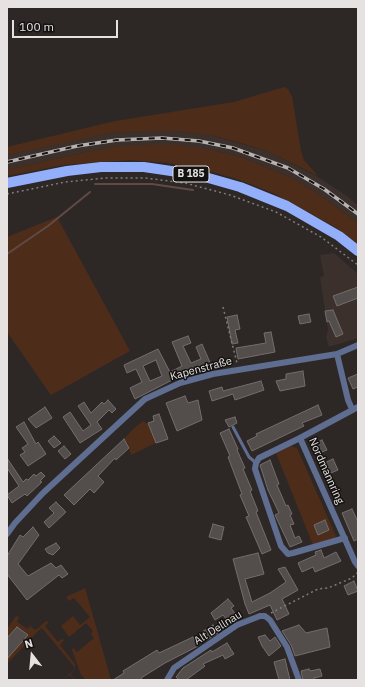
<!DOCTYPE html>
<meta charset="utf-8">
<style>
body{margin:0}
#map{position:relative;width:365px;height:687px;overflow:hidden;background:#2d2826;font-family:"IBM Plex Sans",sans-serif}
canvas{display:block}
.frame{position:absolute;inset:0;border:8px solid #e6e2e1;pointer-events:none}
.north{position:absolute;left:12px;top:635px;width:40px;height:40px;-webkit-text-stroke:3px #141211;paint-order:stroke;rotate:344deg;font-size:11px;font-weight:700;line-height:16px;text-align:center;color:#e6e2e1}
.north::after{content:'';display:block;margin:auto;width:14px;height:18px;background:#e6e2e1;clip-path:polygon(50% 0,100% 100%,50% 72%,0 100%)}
.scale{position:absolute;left:12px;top:20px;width:106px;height:18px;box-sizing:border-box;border:2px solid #e6e2e1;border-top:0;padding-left:5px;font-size:12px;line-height:14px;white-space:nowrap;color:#e6e2e1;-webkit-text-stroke:3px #141211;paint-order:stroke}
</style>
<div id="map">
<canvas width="365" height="687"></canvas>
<div class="frame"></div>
<div class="north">N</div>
<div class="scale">100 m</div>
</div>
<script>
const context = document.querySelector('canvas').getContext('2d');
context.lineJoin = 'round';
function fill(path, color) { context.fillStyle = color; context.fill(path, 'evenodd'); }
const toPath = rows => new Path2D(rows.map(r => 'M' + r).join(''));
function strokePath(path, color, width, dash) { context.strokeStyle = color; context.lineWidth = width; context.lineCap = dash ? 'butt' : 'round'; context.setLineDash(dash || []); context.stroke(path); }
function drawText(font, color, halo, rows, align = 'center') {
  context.font = font + ' "IBM Plex Sans",sans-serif'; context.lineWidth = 3; context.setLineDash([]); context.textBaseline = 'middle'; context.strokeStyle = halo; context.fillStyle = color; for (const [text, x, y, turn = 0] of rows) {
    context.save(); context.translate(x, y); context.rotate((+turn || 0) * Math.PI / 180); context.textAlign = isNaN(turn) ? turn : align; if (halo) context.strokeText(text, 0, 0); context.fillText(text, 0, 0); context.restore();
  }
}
fill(toPath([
 [144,131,177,131,210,135,267,151,318,177,347,196,358,205,358,223,317,193,294,179,242,157,212,150,118,146,85,152,7,170,7,155,79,139,111,133],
 [334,253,358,274,358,338,329,347,326,337,328,330,320,277,324,276,320,255]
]), '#3b302b');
fill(toPath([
 [284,87,288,89,292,96,301,151,304,160,318,176,267,151,241,143,210,135,177,131,144,131,111,133,7,155,7,147,115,121,234,102],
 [148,145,179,145,212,150,242,157,294,179,317,193,358,223,358,244,335,227,273,193,237,179,205,170,168,163,130,160,64,165,7,176,7,170,85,152,118,146],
 [57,217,130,351,51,395,7,332,7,237],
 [143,421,150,426,156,443,131,455,128,444,124,439,133,429],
 [290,446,297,448,336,536,334,539,313,545,276,453],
 [85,588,97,630,111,680,86,680,81,675,72,650,73,648,77,652,94,638,91,634,93,631,86,623,69,637,61,626,73,616,80,625,90,617,74,598,69,601,66,597],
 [16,616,19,617,17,622,28,629,31,625,31,627,36,630,46,621,49,622,45,626,58,642,62,639,64,640,60,645,75,664,75,669,70,674,76,680,69,675,63,680,75,668,43,629,41,628,7,664,7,659,27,635,17,627,7,638,7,629]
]), '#4d2c1a');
strokePath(toPath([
 [95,184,152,184,193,190],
 [7,254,48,226,90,192]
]), '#614a44', 2);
const building = toPath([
 [358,287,358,298,337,306,333,296,358,287],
 [333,310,343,334,336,337,329,321,327,322,325,311,333,310],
 [309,314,311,322,300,324,298,316,309,314],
 [237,315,240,329,235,330,238,343,232,344,227,317,237,315],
 [271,332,275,352,238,359,236,348,266,343,264,333,271,332],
 [188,336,191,343,183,346,191,363,201,359,196,347,202,344,212,367,178,377,135,399,130,388,142,382,136,369,127,373,124,365,158,349,170,372,182,366,172,342,188,336],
 [156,360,162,376,150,381,143,366,156,360],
 [303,371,305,386,280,391,276,381,286,379,286,374,303,371],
 [358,374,358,387,353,389,348,378,358,374],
 [261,381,264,390,235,400,233,394,212,401,209,391,222,387,223,391,261,381],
 [185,396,188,403,198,400,202,420,177,431,166,403,185,396],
 [108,400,116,409,112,413,109,410,97,422,102,429,80,443,63,417,70,412,83,431,91,425,78,406,84,402,91,413,102,402,104,404,108,400],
 [318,405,322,415,302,423,304,426,252,451,247,441,257,436,256,434,318,405],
 [45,407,52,418,36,428,28,419,45,407],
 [159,414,168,439,156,443,148,423,154,421,153,416,159,414],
 [235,417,237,423,229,427,225,420,235,417],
 [24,422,36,444,38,442,46,454,28,466,20,455,25,452,22,448,28,444,16,427,24,422],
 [229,429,238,449,237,450,245,468,243,469,252,490,250,491,258,511,256,512,271,550,262,554,246,517,249,516,240,495,242,494,228,457,230,456,220,433,229,429],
 [54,436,61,443,54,448,48,441,54,436],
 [124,439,129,448,116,460,115,458,98,476,104,482,94,493,90,489,74,505,64,495,124,439],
 [322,440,327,450,317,454,312,445,322,440],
 [64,446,71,454,65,459,58,451,64,446],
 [7,458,23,482,26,479,28,480,34,474,36,476,41,472,45,476,40,481,42,482,27,496,25,494,12,503,7,495,19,486,7,468,7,458],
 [333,459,338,470,326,475,322,464,333,459],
 [270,460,279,484,277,485,286,506,288,505,292,514,290,515,294,524,290,525,295,538,299,536,302,542,290,547,275,515,279,513,268,490,260,465,270,460],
 [56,502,66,512,49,528,44,522,54,513,49,508,56,502],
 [352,509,358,522,358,539,354,541,342,513,352,509],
 [325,520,329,530,318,535,314,525,325,520],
 [213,524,224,527,221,540,209,537,213,524],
 [33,527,39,535,18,564,28,576,51,563,56,568,61,565,68,574,62,578,59,575,27,600,7,574,7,556,20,535,23,537,33,527],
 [56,543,60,548,53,555,48,553,45,549,56,543],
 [321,550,324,558,336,552,341,561,315,572,313,567,302,572,298,563,316,555,315,552,321,550],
 [258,553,264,574,245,579,252,602,270,593,286,582,278,569,285,567,298,590,282,599,289,614,277,620,270,605,249,614,245,604,233,559,258,553],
 [354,581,358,591,348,595,344,586,354,581],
 [228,599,234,606,231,608,239,619,230,624,223,615,215,620,211,613,228,599],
 [213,625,218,633,207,640,202,632,213,625],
 [299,625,306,633,327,628,330,647,295,656,291,645,282,631,299,625],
 [17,627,28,635,7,659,7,638,17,627],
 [265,635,270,641,275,637,281,646,269,656,262,646,258,637,265,635],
 [193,637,198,646,165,663,141,678,142,680,113,680,124,673,123,671,157,650,159,653,193,637],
 [227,643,234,654,225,659,223,655,203,664,205,666,186,680,179,680,176,677,183,668,211,650,212,652,227,643],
 [285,659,290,680,279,680,274,662,285,659],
 [309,669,310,671,320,669,322,676,314,678,315,680,303,680,301,671,309,669]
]);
fill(building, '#534e4b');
strokePath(building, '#736e6b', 1);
strokePath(toPath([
 [7,194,65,182,106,178,145,178,185,183,230,195,276,212,321,237,358,265],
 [223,307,237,363],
 [271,613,318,589,328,588,352,578,357,573]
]), '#7f7b79', 1.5, [2, 3]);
strokePath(toPath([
 [233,427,249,457,256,463]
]), '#5f6d91', 3);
strokePath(toPath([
 [337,354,348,400,352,409],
 [358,407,300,438,355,562,358,566],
 [300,438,259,458,256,463,255,469,281,546,288,554,293,553,345,538],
 [7,534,15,523,43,493,145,399,180,383,213,374,337,354,358,345],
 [167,680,174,668,237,625,260,616,265,616,270,620,287,647,299,680]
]), '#5f6d91', 6);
strokePath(toPath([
 [7,183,67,171,101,167,144,167,198,175,240,187,287,206,339,236,358,251]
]), '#93affa', 10);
const rail = toPath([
 [7,162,77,146,117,140,162,138,199,141,233,148,288,168,324,189,358,214]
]);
strokePath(rail, '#b6b2b1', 3.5);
strokePath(rail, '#141211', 2, [6]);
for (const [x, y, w] of [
 [191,174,36]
]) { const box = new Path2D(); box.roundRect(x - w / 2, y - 8, w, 16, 3); context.fillStyle = '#141211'; context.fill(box); strokePath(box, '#e6e2e1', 1); }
drawText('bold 10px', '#e6e2e1', null, [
 ["B 185",191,174]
]);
drawText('11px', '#e6e2e1', '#141211', [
 ["Kapenstraße",201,369,-15],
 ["Nordmannring",326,471,66],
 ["Alt Dellnau",218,628,-32]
]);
</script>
